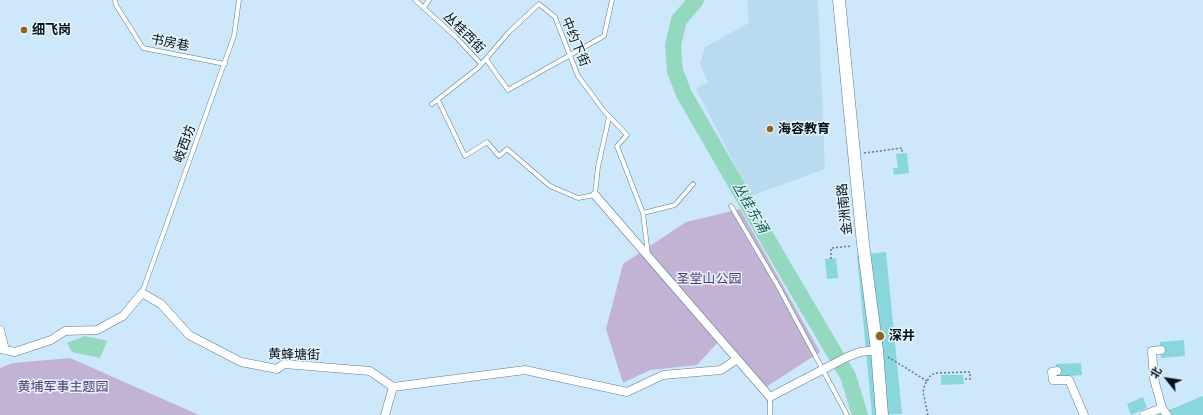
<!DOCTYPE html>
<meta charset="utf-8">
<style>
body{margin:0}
#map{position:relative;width:1203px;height:415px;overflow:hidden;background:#cde8fb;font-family:Karla,"Noto Sans SC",sans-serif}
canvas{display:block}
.north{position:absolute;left:1147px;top:359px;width:40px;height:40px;-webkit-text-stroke:3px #e6f4fd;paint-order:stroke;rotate:300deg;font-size:11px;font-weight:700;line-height:16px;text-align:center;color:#051017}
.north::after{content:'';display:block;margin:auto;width:14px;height:18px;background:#051017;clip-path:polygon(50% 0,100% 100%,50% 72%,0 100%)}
</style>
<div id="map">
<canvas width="1203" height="415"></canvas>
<div class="north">北</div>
</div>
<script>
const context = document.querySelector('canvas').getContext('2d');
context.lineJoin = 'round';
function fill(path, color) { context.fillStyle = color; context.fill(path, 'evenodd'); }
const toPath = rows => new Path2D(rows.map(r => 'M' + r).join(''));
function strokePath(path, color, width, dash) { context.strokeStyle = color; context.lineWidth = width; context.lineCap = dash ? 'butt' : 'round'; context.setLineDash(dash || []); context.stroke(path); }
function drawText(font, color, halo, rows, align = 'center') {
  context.font = font + ' Karla,"Noto Sans SC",sans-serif'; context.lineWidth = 3; context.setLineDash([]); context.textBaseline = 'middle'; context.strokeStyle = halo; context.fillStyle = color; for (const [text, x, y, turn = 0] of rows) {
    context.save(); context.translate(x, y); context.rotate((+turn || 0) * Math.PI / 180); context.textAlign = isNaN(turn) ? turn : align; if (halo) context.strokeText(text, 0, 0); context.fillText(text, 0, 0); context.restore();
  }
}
fill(toPath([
 [747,0,818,0,825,169,751,196,696,89,708,82,700,64,705,47,749,23]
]), '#b9daef');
fill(toPath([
 [740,209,820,352,766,387,721,339,697,365,650,370,623,383,606,329,623,264,686,222],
 [70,358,199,415,0,415,0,368,13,363]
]), '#c2b3d5');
fill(toPath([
 [85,336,107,341,100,358,72,352,67,343]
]), '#94d8c0');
strokePath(toPath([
 [696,0,679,20,673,45,675,71,684,94,782,264,848,376,860,415]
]), '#94d8c0', 16);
fill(toPath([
 [907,153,909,173,894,175,893,168,898,168,896,154],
 [886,252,902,414,872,415,857,255],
 [836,258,838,278,827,279,825,259],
 [1184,340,1185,356,1161,358,1160,342],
 [1081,363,1082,375,1057,377,1056,364],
 [941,375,963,375,964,384,941,385],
 [1203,396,1203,415,1157,415],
 [1143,397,1147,408,1131,415,1127,404]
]), '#89d6dd');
const service = toPath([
 [115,0,116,5,143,48,225,64],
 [415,0,456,37,481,64],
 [424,7,429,0],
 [486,59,508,90,604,36,612,0],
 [438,100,465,156,487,142,499,156,507,149,550,186,578,198,595,195,598,167,609,117],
 [432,104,478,68,509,32,539,4,555,17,578,76,604,111,627,135,617,146,643,213],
 [731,206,778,286,847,415],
 [648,255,643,213,675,205,693,184],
 [142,293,234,36,239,0],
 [770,397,770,415]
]);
const minor = toPath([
 [595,195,770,397,847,357,860,352,877,350],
 [0,330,5,350],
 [0,349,15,352,51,340,65,331,97,330,123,316,142,293,161,304,189,335,241,362,277,369,284,364,370,371,393,387],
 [1057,371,1052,372,1053,380,1069,380,1084,415],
 [393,387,525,370,627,392,663,375,721,370,737,359],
 [1162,408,1167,415],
 [385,415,393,387],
 [1144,415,1162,408,1154,379,1152,351,1161,350]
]);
const secondary = toPath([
 [839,0,863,244,877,350,882,415]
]);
strokePath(service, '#5e7d92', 5);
strokePath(minor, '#5e7d92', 9);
strokePath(secondary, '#5e7d92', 13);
strokePath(toPath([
 [864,153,902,148,902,153],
 [831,259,831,248,852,246],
 [888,357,927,381],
 [928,415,923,392,925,384,931,375,936,373,970,372,970,379,964,379]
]), '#677a87', 1.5, [2, 2]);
strokePath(service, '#fff', 4);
strokePath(minor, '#fff', 8);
strokePath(secondary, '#fff', 12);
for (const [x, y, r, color] of [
 [24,30,4,"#966118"],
 [770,129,4,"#966118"],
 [880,336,5,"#966118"]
]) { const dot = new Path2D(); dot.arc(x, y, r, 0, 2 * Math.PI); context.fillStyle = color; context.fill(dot); strokePath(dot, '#e6f4fd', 1.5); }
drawText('bold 13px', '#051017', '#e6f4fd', [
 ["细飞岗",32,30],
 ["海容教育",778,129],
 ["深井",889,336]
], 'left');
drawText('13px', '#051017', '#e6f4fd', [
 ["丛桂西街",464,33,45],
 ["中约下街",575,42,67],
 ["书房巷",170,43,11],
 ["岐西坊",185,144,-70],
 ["金洲南路",845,209,-96],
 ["黄蜂塘街",294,355,1]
]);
drawText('13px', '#543472', '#e6f4fd', [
 ["圣堂山公园",709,279],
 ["黄埔军事主题园",63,387]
]);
drawText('italic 14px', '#116751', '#e6f4fd', [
 ["丛桂东涌",750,208,60]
]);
</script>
